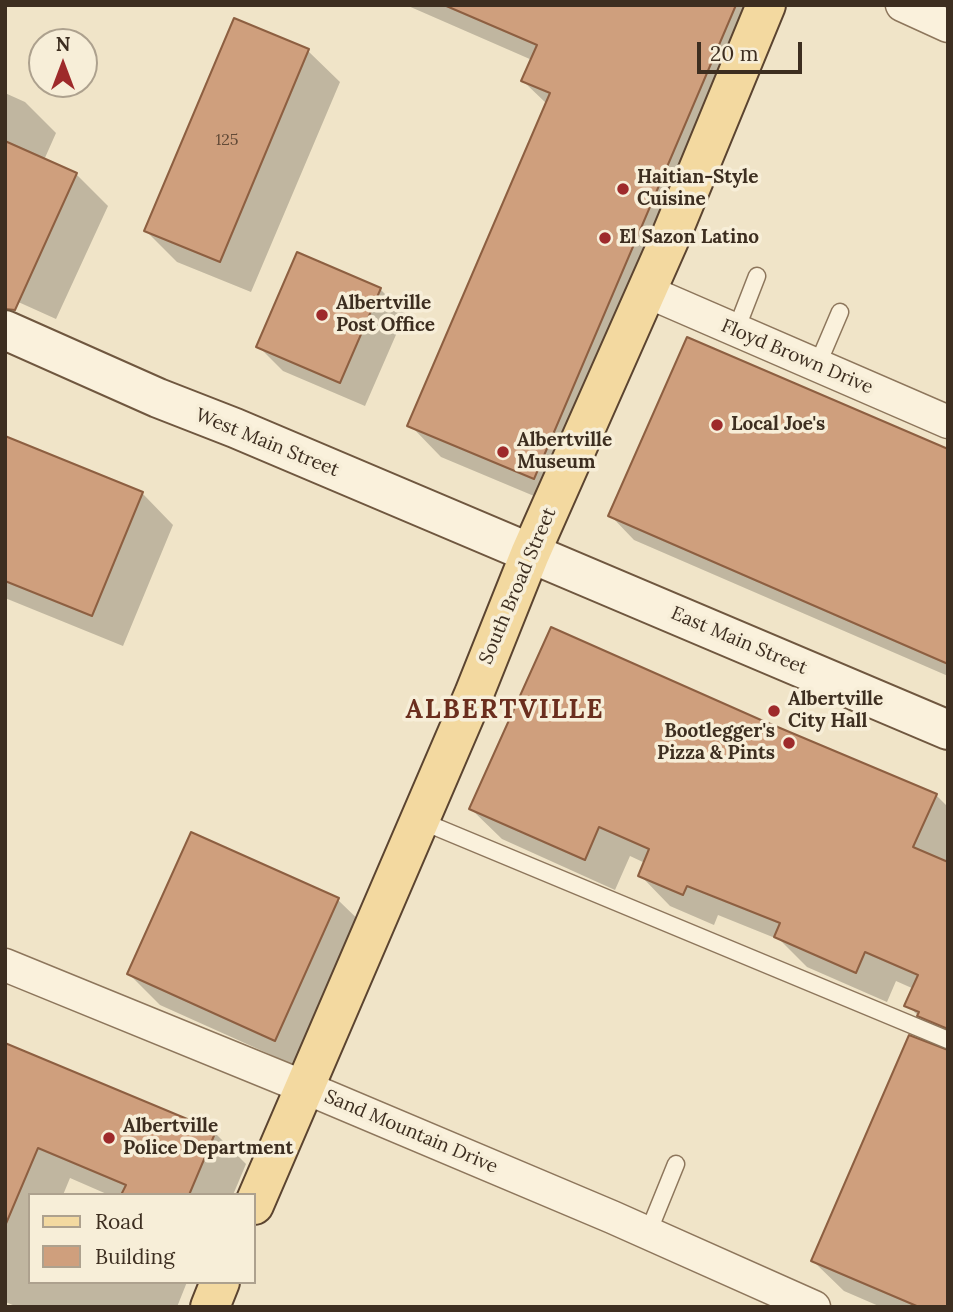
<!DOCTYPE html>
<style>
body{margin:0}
#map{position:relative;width:953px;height:1312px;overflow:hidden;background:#f0e4c8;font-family:Lora,serif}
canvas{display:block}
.frame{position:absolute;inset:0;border:7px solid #3d2e20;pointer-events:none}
.legend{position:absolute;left:28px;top:1193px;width:228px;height:91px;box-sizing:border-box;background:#f7eed8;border:2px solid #ada18e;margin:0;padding:9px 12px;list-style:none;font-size:21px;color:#3d2e20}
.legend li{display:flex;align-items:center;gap:14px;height:35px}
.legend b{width:35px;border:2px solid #ada18e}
.north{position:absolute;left:28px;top:28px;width:70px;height:70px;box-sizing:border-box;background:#f7eed8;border:2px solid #ada18e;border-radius:50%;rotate:0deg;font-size:19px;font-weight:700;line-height:28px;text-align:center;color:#3d2e20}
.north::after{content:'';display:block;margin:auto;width:24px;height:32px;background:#9e2a2b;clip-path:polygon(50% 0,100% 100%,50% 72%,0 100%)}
.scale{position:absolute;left:697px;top:42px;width:105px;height:32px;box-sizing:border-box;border:4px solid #3d2e20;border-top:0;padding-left:9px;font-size:21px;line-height:24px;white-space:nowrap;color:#3d2e20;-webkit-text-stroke:5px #f7eed8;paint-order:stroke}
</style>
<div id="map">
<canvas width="953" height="1312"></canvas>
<div class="frame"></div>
<ul class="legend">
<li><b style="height:9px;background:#f3d9a0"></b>Road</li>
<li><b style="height:19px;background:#cf9f7d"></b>Building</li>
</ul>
<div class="north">N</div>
<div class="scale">20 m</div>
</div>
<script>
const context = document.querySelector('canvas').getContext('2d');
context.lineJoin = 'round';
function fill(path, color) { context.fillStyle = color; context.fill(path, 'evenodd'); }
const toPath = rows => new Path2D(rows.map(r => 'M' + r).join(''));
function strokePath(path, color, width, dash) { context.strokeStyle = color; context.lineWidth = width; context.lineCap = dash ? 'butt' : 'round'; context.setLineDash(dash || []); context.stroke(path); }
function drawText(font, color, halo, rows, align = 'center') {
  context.font = font + ' Lora,serif'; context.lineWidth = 7; context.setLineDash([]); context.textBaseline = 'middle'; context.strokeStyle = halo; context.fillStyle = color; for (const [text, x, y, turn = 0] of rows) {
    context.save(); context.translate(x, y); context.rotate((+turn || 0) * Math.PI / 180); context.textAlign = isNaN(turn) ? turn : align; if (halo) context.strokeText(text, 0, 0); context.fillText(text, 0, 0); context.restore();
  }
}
fill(toPath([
 [406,5,781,5,565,509,441,457,410,425,547,104,523,81,532,60],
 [235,20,308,51,340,82,251,292,177,262,146,231],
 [5,93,25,102,56,133,44,160,76,174,108,206,56,319,5,296],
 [298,254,380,289,405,314,365,406,283,371,258,346],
 [5,438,142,493,173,525,123,646,5,598],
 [948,451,948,676,634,540,610,515],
 [760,722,936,795,948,807,948,1044,907,1005,914,989,896,981,887,1002,807,967,780,940,718,915,714,925,670,906,640,875,645,863,630,856,615,890,502,839,471,809],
 [192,834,338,900,370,931,307,1071,160,1005,129,974],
 [5,1045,215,1133,246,1164,233,1195,109,1195,70,1178,63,1195,30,1195,30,1282,187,1282,177,1307,18,1307,5,1302],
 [813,1261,948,1307,881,1307,844,1291]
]), '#0003');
const building = toPath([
 [444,5,736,5,534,479,407,426,550,93,521,81,537,45,444,5],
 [234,18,309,49,220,262,144,231,234,18],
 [5,141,77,173,15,310,5,309,5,141],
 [297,252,381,288,340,383,256,347,297,252],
 [687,337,948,449,948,664,608,516,687,337],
 [5,436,143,492,92,616,5,581,5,436],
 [551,627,761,720,937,794,913,847,948,862,948,1029,917,1016,919,1012,904,1006,918,975,865,952,856,973,774,937,780,923,687,886,683,895,638,876,649,849,599,827,585,860,469,809,551,627],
 [191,832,339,898,275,1041,127,974,191,832],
 [909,1035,948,1050,948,1307,919,1307,811,1261,909,1035],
 [5,1043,216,1131,189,1195,121,1195,126,1185,38,1148,5,1226,5,1043]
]);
fill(building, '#cf9f7d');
strokePath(building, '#8d5f41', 2);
const lane = toPath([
 [736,330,757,276],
 [817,366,840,312],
 [419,820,948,1040],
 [648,1233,676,1164]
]);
const street = toPath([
 [902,5,948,26],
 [646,291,948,422],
 [5,965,304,1087,612,1217,814,1307]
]);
const secondary = toPath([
 [5,330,158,398,235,428,948,730]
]);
const primary = toPath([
 [254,1205,474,694,530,554,670,238,766,5],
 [210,1307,220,1282]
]);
strokePath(lane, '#8d765c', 19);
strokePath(street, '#8d765c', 35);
strokePath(secondary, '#6f573f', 42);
strokePath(primary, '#5b4430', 42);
strokePath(lane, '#faf1dc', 16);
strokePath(street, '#faf1dc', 32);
strokePath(secondary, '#faf1dc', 38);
strokePath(primary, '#f3d9a0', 38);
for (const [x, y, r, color] of [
 [623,189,7,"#9e2a2b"],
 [605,238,7,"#9e2a2b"],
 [322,315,7,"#9e2a2b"],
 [717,425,7,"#9e2a2b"],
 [503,452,7,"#9e2a2b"],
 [774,711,7,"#9e2a2b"],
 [789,743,7,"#9e2a2b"],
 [109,1138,7,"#9e2a2b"]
]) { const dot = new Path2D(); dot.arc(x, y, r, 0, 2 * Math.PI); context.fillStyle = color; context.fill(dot); strokePath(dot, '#f7eed8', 2.5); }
drawText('16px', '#624a37', null, [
 ["125",227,140]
]);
drawText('bold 19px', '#3d2e20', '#f7eed8', [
 ["Haitian-Style",637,178],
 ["Cuisine",637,200],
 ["El Sazon Latino",619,238],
 ["Albertville",336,304],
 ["Post Office",336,326],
 ["Local Joe's",731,425],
 ["Albertville",517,441],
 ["Museum",517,463],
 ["Albertville",788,700],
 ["City Hall",788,722],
 ["Bootlegger's",775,732,"right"],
 ["Pizza & Pints",775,754,"right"],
 ["Albertville",123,1127],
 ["Police Department",123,1149]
], 'left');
drawText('19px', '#3d2e20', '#f7eed8', [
 ["Floyd Brown Drive",797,357,23],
 ["West Main Street",267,443,22],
 ["South Broad Street",518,586,-67],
 ["East Main Street",739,641,23],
 ["Sand Mountain Drive",411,1132,23]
]);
context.letterSpacing = '2px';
drawText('bold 26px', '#6b2e1e', '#f7eed8', [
 ["ALBERTVILLE",505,711]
]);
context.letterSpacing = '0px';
</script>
